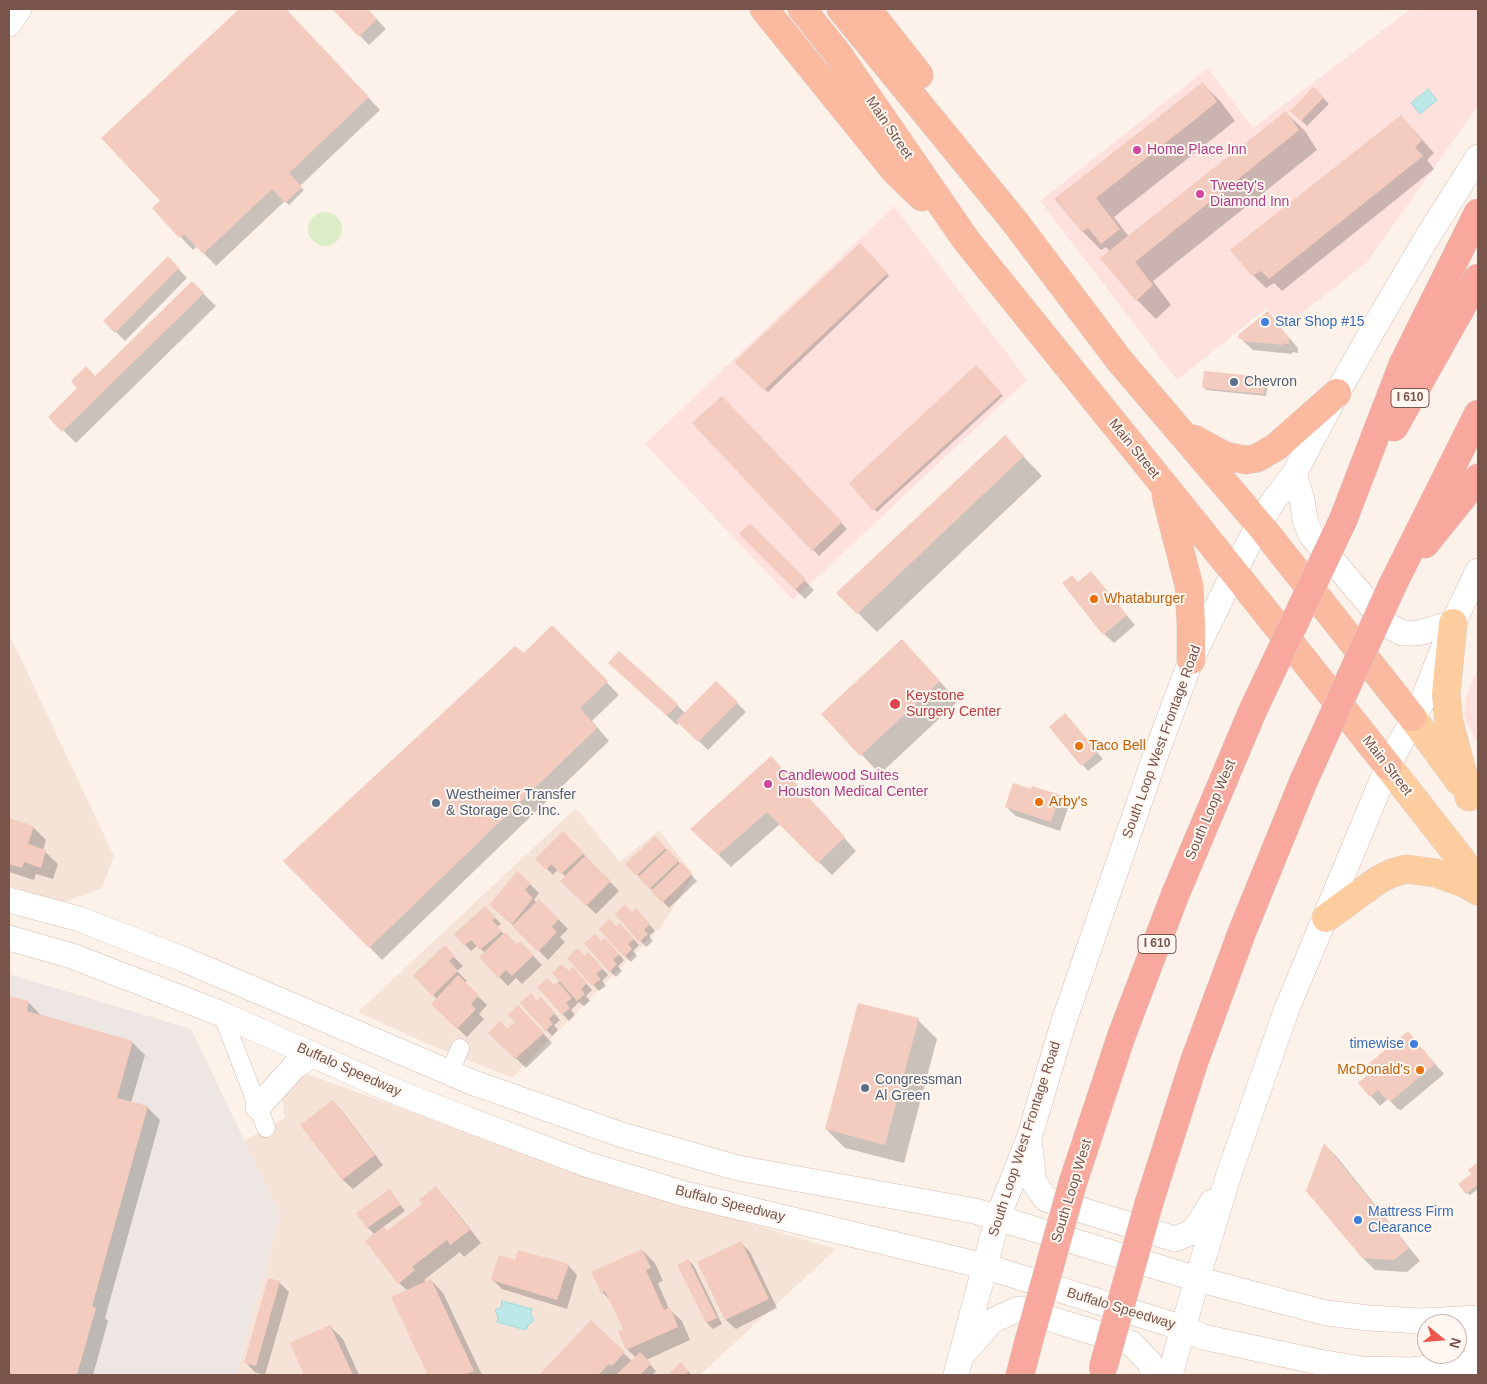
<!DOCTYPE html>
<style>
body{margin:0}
#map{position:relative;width:1487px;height:1384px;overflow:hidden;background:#fdf2e9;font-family:Arial,sans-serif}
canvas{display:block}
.frame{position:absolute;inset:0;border:10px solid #79544b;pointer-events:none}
.north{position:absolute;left:1417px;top:1314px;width:50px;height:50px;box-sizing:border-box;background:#fff7f0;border:1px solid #c9b6ae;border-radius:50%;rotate:107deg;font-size:14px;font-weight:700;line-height:20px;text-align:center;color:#79544b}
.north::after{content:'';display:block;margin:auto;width:18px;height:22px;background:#eb574a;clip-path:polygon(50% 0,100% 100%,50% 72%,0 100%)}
</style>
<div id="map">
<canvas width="1487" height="1384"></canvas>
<div class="frame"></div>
<div class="north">N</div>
</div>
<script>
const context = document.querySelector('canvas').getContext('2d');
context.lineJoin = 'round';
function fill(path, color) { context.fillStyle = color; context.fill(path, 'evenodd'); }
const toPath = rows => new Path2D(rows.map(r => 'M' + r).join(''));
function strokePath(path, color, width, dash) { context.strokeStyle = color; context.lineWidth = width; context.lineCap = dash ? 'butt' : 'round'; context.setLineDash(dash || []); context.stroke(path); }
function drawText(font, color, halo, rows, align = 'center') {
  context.font = font + ' Arial,sans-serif'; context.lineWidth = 4; context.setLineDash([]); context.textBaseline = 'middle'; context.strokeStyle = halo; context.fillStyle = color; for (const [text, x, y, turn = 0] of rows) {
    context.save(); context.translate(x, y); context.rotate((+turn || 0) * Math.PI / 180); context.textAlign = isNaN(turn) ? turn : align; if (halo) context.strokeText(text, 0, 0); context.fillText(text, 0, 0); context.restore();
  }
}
fill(toPath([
 [9,634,114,856,102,888,64,902,9,886],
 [576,808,620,862,659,830,694,875,661,927,512,1078,430,1045,358,1012],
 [304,1073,595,1178,836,1249,700,1375,236,1375,280,1215,244,1141,285,1118,282,1099]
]), '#f5e3d7');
fill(toPath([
 [1411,9,1478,9,1478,106,1367,262,1283,328,1267,308,1177,380,1040,201,1208,68,1253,128],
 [894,206,1027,380,793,600,645,444],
 [1478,668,1478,745,1464,716,1466,698]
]), '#fee1dc');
fill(toPath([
 [9,974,191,1029,280,1215,236,1375,9,1375]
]), '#eee6e2');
fill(toPath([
 '308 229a17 17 0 1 1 34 0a17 17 0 1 1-34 0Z'
]), '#dbecc6');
const water = toPath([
 [1428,89,1437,100,1420,114,1411,103,1428,89],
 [502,1301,532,1309,531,1314,534,1321,528,1325,526,1330,497,1322,498,1317,495,1310,501,1307,502,1301]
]);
fill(water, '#bce8e8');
strokePath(water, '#a1dadb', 1);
fill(toPath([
 [240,9,285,9,380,110,300,186,304,190,289,205,285,201,216,266,197,246,193,250,153,208,161,201,103,138],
 [334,9,367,9,386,29,369,45],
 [1202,83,1221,102,1235,121,1114,217,1129,237,1286,113,1305,131,1317,150,1153,281,1171,305,1156,319,1137,300,1110,252,1106,247,1101,250,1082,231,1056,199],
 [1314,88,1329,104,1307,126,1292,111],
 [1413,129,1434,153,1427,160,1434,169,1282,291,1274,283,1266,288,1253,275],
 [860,245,889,276,768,392,735,362],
 [168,258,187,278,125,341,105,321],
 [192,283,216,306,76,443,50,417,95,378],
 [1267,312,1298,348,1298,353,1292,352,1292,354,1253,350,1240,338],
 [976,367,1003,396,877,512,851,483],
 [1265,378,1268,381,1266,396,1206,390,1204,387],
 [722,398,847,529,819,556,694,423],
 [1005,437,1042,476,877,632,838,593],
 [750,525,814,590,805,599,741,534],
 [1091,573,1135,625,1114,643,1104,634,1078,583],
 [552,627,619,695,592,721,609,741,382,960,285,861,524,654],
 [901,640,958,701,880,774,823,714],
 [619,672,677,705,685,713,716,682,746,712,708,750,679,722,677,725],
 [1065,714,1103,759,1088,771,1051,727],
 [783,770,856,851,832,875,780,824,731,867,692,829],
 [1059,796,1069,805,1060,831,1016,816,1006,807],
 [9,819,33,827,46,840,43,850,58,864,53,879,36,874,34,880,9,872],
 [563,833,619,891,596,914,562,881,566,877,558,869,553,875,537,859],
 [655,838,697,881,669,908,627,864],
 [530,884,539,893,534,900,537,903,539,900,568,929,560,937,565,942,548,960,514,926,500,914],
 [491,913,501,924,497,927,504,934,517,946,520,942,542,965,522,984,516,978,508,986,480,957,485,953,477,946,471,951,455,934],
 [632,913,642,916,655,931,649,936,653,941,646,947,616,914],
 [616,928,626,931,639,945,633,951,637,956,631,962,625,956],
 [602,943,611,946,624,960,618,966,622,971,616,977,610,971],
 [444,947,463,966,457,971,467,981,464,983,487,1005,479,1014,484,1019,467,1037,442,1014,437,999,414,975],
 [585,957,594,960,608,975,602,981,606,986,599,991,569,958],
 [569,973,579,975,592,990,586,996,590,1001,584,1006,579,1002,571,1010,575,1015,569,1021,538,987,554,986],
 [9,997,29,1003,41,1015,132,1042,145,1055,131,1103,148,1108,160,1120,105,1318,108,1321,93,1375,9,1375],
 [538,1002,547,1005,560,1020,554,1025,558,1030,552,1036,522,1003],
 [527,1016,552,1043,526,1068,490,1033,508,1030],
 [918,1020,937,1039,904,1163,845,1148,826,1129],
 [1408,1033,1444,1074,1401,1110,1398,1109,1388,1099,1380,1106,1371,1096,1374,1072],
 [333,1101,342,1111,383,1165,353,1189,343,1180,302,1125],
 [1325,1145,1337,1157,1420,1261,1407,1272,1375,1270,1362,1257],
 [1478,1164,1478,1189,1470,1195,1467,1193,1473,1174,1470,1170],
 [436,1188,448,1201,481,1243,464,1257,460,1252,424,1280,426,1282,431,1280,443,1293,482,1375,429,1375,393,1298,408,1291,399,1283,375,1235,367,1227,390,1191,405,1211,383,1227,388,1232,424,1204],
 [741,1243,750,1252,777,1308,736,1329,726,1320,699,1263],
 [642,1250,655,1263,663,1281,658,1283,669,1309,682,1321,690,1340,646,1360,656,1371,652,1375,540,1375,591,1322,632,1361,636,1358,628,1350,620,1332,624,1330,612,1302,602,1292],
 [688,1260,694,1266,722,1324,713,1329,707,1323],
 [568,1265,577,1275,567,1309,502,1289,492,1279],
 [279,1282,289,1292,265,1375,255,1372,245,1362],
 [330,1326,343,1339,359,1375,306,1375,291,1343],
 [680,1364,692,1375,669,1375]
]), '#0003');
fill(toPath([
 [239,9,286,9,369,97,289,173,302,187,285,203,272,189,203,254,184,234,179,238,152,208,160,201,101,138],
 [332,9,368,9,377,19,359,37],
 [1203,82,1217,102,1096,198,1120,229,1101,244,1088,228,1082,232,1054,199],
 [1313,87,1324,97,1301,121,1290,111],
 [1286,111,1299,130,1135,262,1153,285,1136,301,1100,258],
 [1401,115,1422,140,1415,147,1423,156,1269,279,1261,271,1252,276,1230,250],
 [860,243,888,273,764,390,734,362],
 [168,256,179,268,115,333,103,321],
 [192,281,204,293,62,432,48,417,77,388,71,381,86,366,95,376],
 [1268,311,1289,338,1289,344,1283,343,1283,345,1242,341,1242,339,1238,338,1239,334],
 [976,365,1002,393,873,511,849,483],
 [1204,371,1266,377,1264,394,1202,388],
 [722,396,842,522,812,551,692,423],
 [1005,435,1024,456,857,614,836,593],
 [750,523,806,579,795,590,739,534],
 [1091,571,1127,615,1103,635,1062,583,1072,575,1078,582],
 [552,625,608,681,580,708,597,728,369,948,283,861,515,646,524,653],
 [902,639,940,681,860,756,821,714],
 [619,651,678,704,667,716,608,663],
 [716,681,738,702,698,742,676,721],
 [1065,713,1098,752,1081,766,1049,727],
 [771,756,845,837,818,863,767,812,718,855,690,829],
 [1013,783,1031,789,1032,786,1060,795,1051,822,1005,807],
 [9,818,34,826,28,844,46,850,41,868,24,862,22,868,9,864],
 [563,831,584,853,561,874,551,864,546,870,535,859],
 [655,836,666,848,636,876,625,864],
 [668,849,679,861,649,889,638,877],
 [585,856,611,881,586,906,560,881],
 [681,862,692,874,662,903,651,891],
 [517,871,531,883,525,890,533,898,512,924,489,905],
 [539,899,559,919,552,927,557,932,538,952,512,926],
 [625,904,632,912,636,908,650,924,644,930,648,934,639,942,615,914],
 [485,906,496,918,492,920,502,931,480,950,471,940,464,946,454,934],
 [609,919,616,926,620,923,634,939,628,944,632,949,624,957,599,929],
 [505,932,517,944,520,941,534,955,512,976,506,970,498,978,479,957],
 [595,934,601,941,605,938,619,954,613,960,617,964,609,972,584,943],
 [445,945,455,956,449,961,458,971,432,996,413,975],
 [578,948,585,956,588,952,603,968,596,974,601,979,592,986,567,958],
 [562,964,569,971,573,967,587,983,581,989,585,994,577,1001,552,973],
 [458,975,479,995,471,1004,476,1009,457,1029,431,1004],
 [547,978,554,985,558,982,572,998,566,1003,570,1008,562,1015,537,987],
 [531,993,537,1001,541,997,555,1013,549,1019,553,1024,545,1031,520,1003],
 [9,996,29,1001,27,1011,133,1041,117,1098,148,1106,92,1306,96,1308,77,1375,9,1375],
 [858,1003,919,1018,885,1145,825,1129],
 [518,1005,544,1033,515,1059,488,1033,500,1021,507,1029,515,1022,508,1015],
 [1408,1031,1435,1064,1391,1101,1387,1100,1378,1090,1370,1097,1358,1083,1372,1071,1367,1065],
 [333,1100,375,1155,342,1180,300,1125],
 [1324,1143,1409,1248,1394,1260,1362,1258,1306,1191],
 [1478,1162,1478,1184,1466,1194,1458,1184,1471,1174,1468,1170],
 [436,1186,470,1230,450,1245,447,1240,412,1267,415,1270,398,1284,365,1241,384,1226,387,1231,422,1204,419,1200],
 [390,1189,400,1205,367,1228,356,1213],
 [741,1241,769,1299,725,1320,697,1262],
 [642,1249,651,1268,646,1270,664,1310,670,1307,678,1327,626,1350,618,1331,623,1329,605,1291,601,1293,591,1272],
 [518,1250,569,1264,557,1300,491,1280,499,1255,515,1260],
 [688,1259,717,1318,706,1323,677,1265],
 [268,1278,280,1281,256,1366,244,1363],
 [431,1279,474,1371,464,1375,428,1375,391,1297],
 [591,1320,625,1352,612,1366,609,1364,598,1375,539,1375],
 [330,1325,353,1375,304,1375,290,1343],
 [640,1352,651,1364,640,1375,616,1375],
 [680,1362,689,1371,685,1375,668,1375]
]), '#f4ccbf');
const minor = toPath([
 [222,1014,266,1128],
 [450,1073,460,1048]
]);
const secondary = toPath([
 [9,24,19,9],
 [1294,474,1302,500,1305,520,1311,535,1387,625,1402,633,1418,633,1453,623],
 [9,900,79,919,185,960,474,1083,622,1135,738,1168,975,1211,1197,1279,1326,1313,1369,1318,1421,1321,1478,1318],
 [9,938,72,956,222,1014,387,1088,461,1117,586,1164,685,1194,984,1266,1183,1328,1203,1337,1319,1362,1362,1369,1410,1370,1478,1363],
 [258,1107,295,1066,313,1055],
 [1029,1140,1034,1183,1046,1199,1175,1239,1194,1231,1212,1202],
 [1472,1319,1478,1356],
 [965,1352,992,1321,1018,1309,1132,1344,1150,1363,1153,1375],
 [956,1375,998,1217,1029,1138,1064,1021,1157,751,1191,660,1234,572,1259,524,1272,503,1294,474,1337,393,1382,314,1428,236,1478,157],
 [1170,1375,1197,1279,1229,1174,1286,1011,1388,766,1423,700,1453,623,1478,571]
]);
const primary = toPath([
 [1453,623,1446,694,1449,722,1469,797],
 [1412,717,1459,781],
 [1388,766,1478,881],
 [1326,918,1378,880,1392,873,1406,869,1436,873,1466,884,1478,891]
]);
const trunk = toPath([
 [764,9,895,171,922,197],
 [802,9,838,54,966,240,1234,572,1388,766],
 [841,9,1015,222,1119,360,1259,524,1412,717],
 [867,9,919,75],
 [1194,439,1225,456,1246,460,1257,458,1276,447,1337,393],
 [1166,496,1189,586,1191,624,1191,660]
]);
const motorway = toPath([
 [1394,427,1478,278],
 [1343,520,1403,364,1478,213],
 [1425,544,1478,478],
 [1393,584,1478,414],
 [1073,1182,1121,1037,1175,895,1253,710],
 [1149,1203,1194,1062,1242,932,1304,780],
 [1020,1375,1028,1344]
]);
strokePath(minor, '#d3bbb0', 19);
strokePath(secondary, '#d8bbb0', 26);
strokePath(primary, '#d9cfcd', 29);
strokePath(trunk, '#d9cfcd', 29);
strokePath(motorway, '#d9cfcd', 29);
strokePath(minor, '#fff', 18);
strokePath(secondary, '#fff', 25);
strokePath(primary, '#fdcda0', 28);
strokePath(trunk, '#fbba9f', 28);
strokePath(motorway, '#f9a89e', 28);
const motorwayBridge = toPath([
 [1253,710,1343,520],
 [1304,780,1393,584],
 [1028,1344,1073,1182],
 [1103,1368,1149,1203]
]);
strokePath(motorwayBridge, '#d9cfcd', 29, []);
strokePath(motorwayBridge, '#f9a89e', 28);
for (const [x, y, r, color] of [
 [1137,150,5,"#d1479c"],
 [1200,194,5,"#d1479c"],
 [1265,322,5,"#3f7fe0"],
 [1234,382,5,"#5c6f8a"],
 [1094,599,5,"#e8710a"],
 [895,704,6,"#e0444e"],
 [1079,746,5,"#e8710a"],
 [768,784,5,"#d1479c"],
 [1039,802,5,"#e8710a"],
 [436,803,5,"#5c6f8a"],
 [1414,1044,5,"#3f7fe0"],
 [1420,1070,5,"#e8710a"],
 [865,1088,5,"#5c6f8a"],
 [1358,1220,5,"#3f7fe0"]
]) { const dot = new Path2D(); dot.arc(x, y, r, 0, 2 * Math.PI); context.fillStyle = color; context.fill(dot); strokePath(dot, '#fff7f0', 2); }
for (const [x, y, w] of [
 [1410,398,38],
 [1157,944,38]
]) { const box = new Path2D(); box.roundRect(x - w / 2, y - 9.5, w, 19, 4); context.fillStyle = '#fff7f0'; context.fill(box); strokePath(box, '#79544b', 1); }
drawText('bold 12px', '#79544b', null, [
 ["I 610",1410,398],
 ["I 610",1157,944]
]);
drawText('14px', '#79544b', '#fff7f0', [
 ["Main Street",889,128,56],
 ["Main Street",1134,449,51],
 ["South Loop West Frontage Road",1162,742,-70],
 ["Main Street",1387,766,52],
 ["South Loop West",1211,810,-67],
 ["Buffalo Speedway",349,1070,24],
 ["South Loop West Frontage Road",1025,1139,-72],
 ["South Loop West",1072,1191,-73],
 ["Buffalo Speedway",730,1204,14],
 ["Buffalo Speedway",1121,1309,17]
]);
drawText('14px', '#b23c85', '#fff7f0', [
 ["Home Place Inn",1147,150],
 ["Tweety's",1210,186],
 ["Diamond Inn",1210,202],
 ["Candlewood Suites",778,776],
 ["Houston Medical Center",778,792]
], 'left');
drawText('14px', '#366cbe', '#fff7f0', [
 ["Star Shop #15",1275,322],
 ["timewise",1404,1044,"right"],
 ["Mattress Firm",1368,1212],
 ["Clearance",1368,1228]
], 'left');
drawText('14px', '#4e5e75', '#fff7f0', [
 ["Chevron",1244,382],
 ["Westheimer Transfer",446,795],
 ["& Storage Co. Inc.",446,811],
 ["Congressman",875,1080],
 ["Al Green",875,1096]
], 'left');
drawText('14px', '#c56008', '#fff7f0', [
 ["Whataburger",1104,599],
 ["Taco Bell",1089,746],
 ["Arby's",1049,802],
 ["McDonald's",1410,1070,"right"]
], 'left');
drawText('14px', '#be3a42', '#fff7f0', [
 ["Keystone",906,696],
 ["Surgery Center",906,712]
], 'left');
</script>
